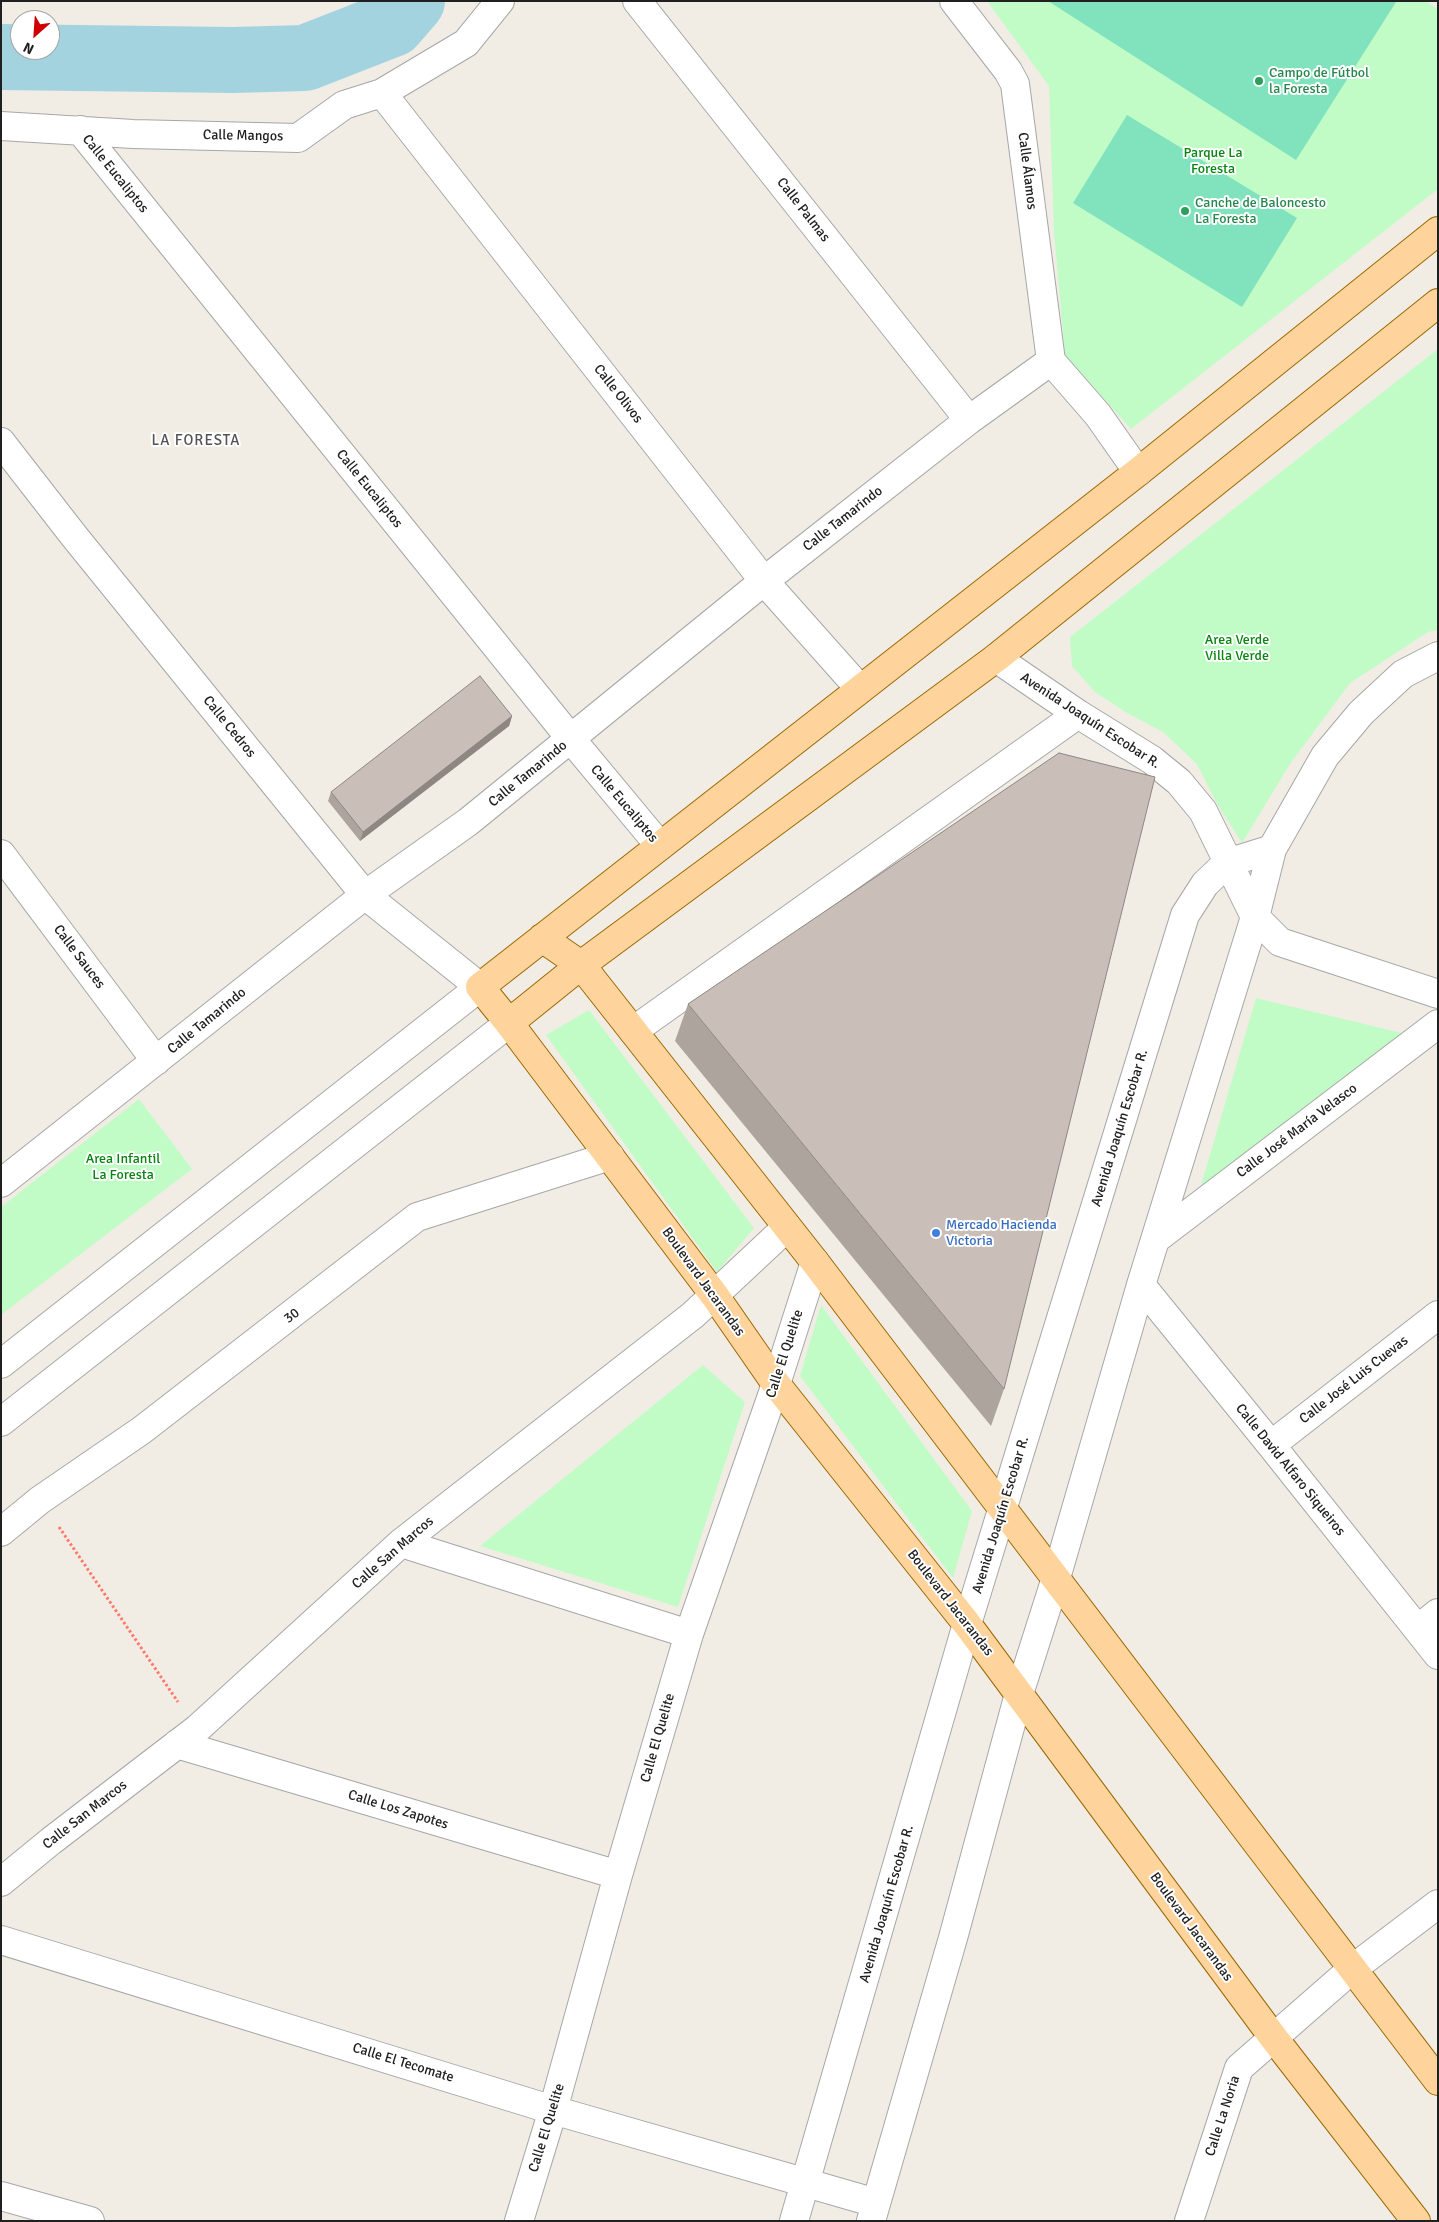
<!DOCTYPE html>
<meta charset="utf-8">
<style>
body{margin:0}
#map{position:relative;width:1439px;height:2222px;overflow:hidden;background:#f1ede5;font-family:Signika,sans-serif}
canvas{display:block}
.frame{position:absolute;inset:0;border:2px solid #202020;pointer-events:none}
.north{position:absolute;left:10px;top:10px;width:50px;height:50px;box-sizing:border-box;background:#fff;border:1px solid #a6a6a6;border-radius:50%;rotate:206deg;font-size:14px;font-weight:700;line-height:20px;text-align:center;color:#202020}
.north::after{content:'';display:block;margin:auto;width:18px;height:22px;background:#cf0000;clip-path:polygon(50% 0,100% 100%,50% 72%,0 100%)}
</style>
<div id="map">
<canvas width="1439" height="2222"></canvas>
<div class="frame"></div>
<div class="north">N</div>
</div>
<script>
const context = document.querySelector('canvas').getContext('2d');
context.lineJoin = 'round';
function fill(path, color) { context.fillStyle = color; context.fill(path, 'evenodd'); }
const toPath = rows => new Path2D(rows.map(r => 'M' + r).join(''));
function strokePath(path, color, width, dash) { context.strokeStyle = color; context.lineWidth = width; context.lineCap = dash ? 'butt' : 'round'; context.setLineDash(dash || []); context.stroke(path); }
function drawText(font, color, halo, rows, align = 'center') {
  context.font = font + ' Signika,sans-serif'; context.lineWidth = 4; context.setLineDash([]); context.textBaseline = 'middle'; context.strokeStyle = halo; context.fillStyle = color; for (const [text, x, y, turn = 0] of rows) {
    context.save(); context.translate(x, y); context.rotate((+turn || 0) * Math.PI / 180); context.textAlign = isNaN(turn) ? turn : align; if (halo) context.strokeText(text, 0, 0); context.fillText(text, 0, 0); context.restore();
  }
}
fill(toPath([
 [987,1,1425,1,1438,9,1438,189,1131,429,1065,355,1054,232,1049,86],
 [1438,349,1438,630,1428,632,1350,683,1290,764,1242,843,1216,802,1197,764,1163,732,1127,713,1095,692,1072,666,1070,637],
 [1256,998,1427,1039,1187,1233],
 [589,1010,754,1228,717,1272,546,1035],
 [139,1099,192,1169,1,1315,1,1207],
 [821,1305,972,1511,953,1578,800,1376],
 [703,1365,745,1402,678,1607,480,1546]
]), '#c1fcc6');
fill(toPath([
 [1048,1,1396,1,1396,2,1296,160],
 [1127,115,1297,218,1242,307,1073,203]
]), '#80e3bd');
strokePath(toPath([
 [1,57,233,60,305,58,392,24,412,1]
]), '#a4d3e0', 66);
const minor = toPath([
 [637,1,969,420],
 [954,1,1008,71,1015,84,1051,361],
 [382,93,764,581,860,689],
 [1,126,133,134,298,138,344,105,382,93,466,43,500,1],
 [80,130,571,739,660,846],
 [1051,361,1098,415,1138,472],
 [1,442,74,536,365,895,480,987,1,1364],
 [996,658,1078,714,1152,760,1179,782,1203,811,1255,917,1280,942,1438,994],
 [1,854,156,1061],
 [633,1031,1078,714],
 [1,1183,365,895,468,822,764,581,969,420,1051,361],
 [1157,1238,1438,1024],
 [1141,1285,1271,1445,1438,1655],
 [1,1422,509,1023],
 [1271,1445,1438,1315],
 [1,1532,40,1500,142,1430,417,1217,610,1156],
 [401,1543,689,1634],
 [1418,1629,1438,1613],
 [177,1744,618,1875],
 [1,1882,51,1841,197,1729,401,1543,693,1315,787,1227],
 [1,1940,553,2110,876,2203],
 [1,2196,90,2221],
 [519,2221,553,2110,618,1875,689,1634,776,1384,815,1262],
 [794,2221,967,1624,1185,915,1205,884,1227,863,1272,849],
 [871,2221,953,1938,1019,1694,1056,1578,1141,1285,1255,917,1272,849,1325,756,1361,713,1403,674,1438,656],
 [1189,2221,1239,2068,1351,1970,1438,1904]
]);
const major = toPath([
 [542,938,581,965,815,1262,1438,2081],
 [509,1023,581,965,996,658,1438,303],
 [1416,2221,1273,2037,967,1624,776,1384,715,1296,509,1023,480,987,1138,472,1438,231]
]);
strokePath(minor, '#a7a7a7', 30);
strokePath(major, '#9b6800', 30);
strokePath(toPath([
 [59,1527,178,1702]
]), '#ff7868', 3, [2.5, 2.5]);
strokePath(minor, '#fff', 28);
strokePath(major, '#ffd49c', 28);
fill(toPath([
 [512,716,509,726,360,841,328,801,331,792],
 [688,1004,1004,1389,991,1426,675,1041]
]), '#ada49e');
fill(toPath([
 [512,716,509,726,360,841,363,832]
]), '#8d8681');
const building = toPath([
 [480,676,512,716,363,832,331,792,480,676],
 [1059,753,1155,777,1004,1389,688,1004,1059,753]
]);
fill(building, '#c9bfb8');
strokePath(building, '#8d8681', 1);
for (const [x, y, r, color] of [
 [1259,81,5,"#2e9e5b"],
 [1185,211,5,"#2e9e5b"],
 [936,1233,5,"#3f7fe0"]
]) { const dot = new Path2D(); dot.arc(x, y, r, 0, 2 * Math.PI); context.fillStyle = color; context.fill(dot); strokePath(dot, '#fff', 2); }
drawText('14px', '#27864d', '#fff', [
 ["Campo de Fútbol",1269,73],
 ["la Foresta",1269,89],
 ["Canche de Baloncesto",1195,203],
 ["La Foresta",1195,219]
], 'left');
drawText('14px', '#202020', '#fff', [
 ["Calle Mangos",243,136,1],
 ["Calle Álamos",1027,171,83],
 ["Calle Eucaliptos",115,174,51],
 ["Calle Palmas",803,210,52],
 ["Calle Olivos",618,394,52],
 ["Calle Eucaliptos",369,489,51],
 ["Calle Tamarindo",843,519,-38],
 ["Avenida Joaquín Escobar R.",1090,721,33],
 ["Calle Cedros",229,727,51],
 ["Calle Tamarindo",528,774,-39],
 ["Calle Eucaliptos",624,804,50],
 ["Calle Sauces",79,957,53],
 ["Calle Tamarindo",207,1021,-39],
 ["Avenida Joaquín Escobar R.",1120,1128,-73],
 ["Calle José María Velasco",1297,1131,-37],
 ["Boulevard Jacarandas",703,1282,54],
 ["30",292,1316,-38],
 ["Calle El Quelite",785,1354,-72],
 ["Calle José Luis Cuevas",1354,1380,-38],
 ["Calle David Alfaro Siqueiros",1290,1470,51],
 ["Avenida Joaquín Escobar R.",1001,1515,-73],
 ["Calle San Marcos",393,1553,-41],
 ["Boulevard Jacarandas",950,1603,52],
 ["Calle El Quelite",658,1738,-74],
 ["Calle Los Zapotes",398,1810,17],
 ["Calle San Marcos",85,1815,-38],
 ["Avenida Joaquín Escobar R.",887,1904,-74],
 ["Boulevard Jacarandas",1191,1927,54],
 ["Calle El Tecomate",403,2063,17],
 ["Calle La Noria",1223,2116,-72],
 ["Calle El Quelite",547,2128,-73]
]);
drawText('14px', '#068510', '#fff', [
 ["Parque La",1213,153],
 ["Foresta",1213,169],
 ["Area Verde",1237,640],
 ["Villa Verde",1237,656],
 ["Area Infantil",123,1159],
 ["La Foresta",123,1175]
]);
drawText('14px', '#366cbe', '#fff', [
 ["Mercado Hacienda",946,1225],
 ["Victoria",946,1241]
], 'left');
context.letterSpacing = '1px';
drawText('15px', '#535353', '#fff', [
 ["LA FORESTA",196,441]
]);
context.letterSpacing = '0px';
</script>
